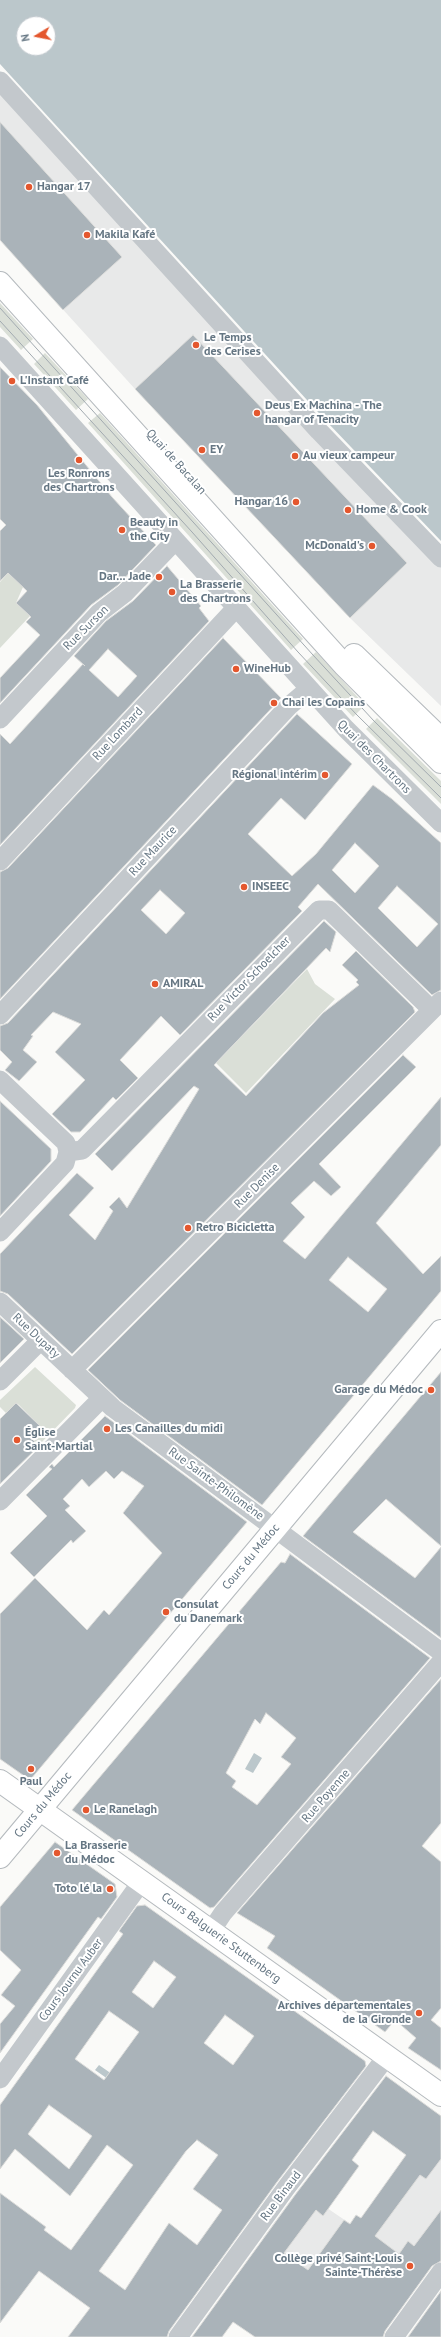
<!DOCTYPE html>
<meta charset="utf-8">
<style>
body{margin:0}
#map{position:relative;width:441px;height:2337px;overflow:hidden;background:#fafaf8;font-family:"PT Sans",sans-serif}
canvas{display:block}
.north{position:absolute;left:16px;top:16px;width:40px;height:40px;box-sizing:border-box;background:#fff;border:1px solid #c1c8cd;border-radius:50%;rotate:260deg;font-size:11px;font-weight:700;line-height:16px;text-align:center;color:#657683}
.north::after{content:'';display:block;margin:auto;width:14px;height:18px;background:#e4572e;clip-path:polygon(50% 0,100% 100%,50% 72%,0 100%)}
</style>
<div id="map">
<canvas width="441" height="2337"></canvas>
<div class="north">N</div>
</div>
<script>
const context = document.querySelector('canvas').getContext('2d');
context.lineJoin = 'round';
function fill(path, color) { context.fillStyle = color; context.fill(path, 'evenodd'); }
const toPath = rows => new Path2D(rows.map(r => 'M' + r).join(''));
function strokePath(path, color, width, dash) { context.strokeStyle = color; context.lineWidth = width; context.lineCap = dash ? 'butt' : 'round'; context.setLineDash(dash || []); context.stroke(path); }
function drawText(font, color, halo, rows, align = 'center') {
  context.font = font + ' "PT Sans",sans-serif'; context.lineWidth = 4; context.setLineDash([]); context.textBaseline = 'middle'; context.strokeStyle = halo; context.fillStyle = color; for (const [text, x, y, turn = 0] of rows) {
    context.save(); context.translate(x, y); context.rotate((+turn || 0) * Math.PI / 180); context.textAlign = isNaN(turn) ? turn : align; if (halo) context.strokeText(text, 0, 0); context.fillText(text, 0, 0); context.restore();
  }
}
fill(toPath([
 [0,81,441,558,441,706,350,618,135,389,0,240],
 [436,2112,441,2116,441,2252,325,2283,263,2238,299,2189,355,2227]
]), '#e8e9e9');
fill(toPath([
 [0,303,33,339,21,350,0,327],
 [45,353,88,399,76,410,34,364],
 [100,413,303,639,291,650,88,423],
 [8,573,23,587,16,603,30,616,0,648,0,582],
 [316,652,365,705,353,717,303,664],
 [377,718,441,781,441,804,366,729],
 [307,969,315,984,335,999,246,1093,216,1063],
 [35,1367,76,1405,75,1408,39,1445,29,1435,39,1425,19,1405,16,1403,7,1414,0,1407,0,1400]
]), '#dadfd7');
fill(toPath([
 [0,0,441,0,441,541,328,423,0,64],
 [24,24,48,24,48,48,24,48],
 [254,1753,262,1758,253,1773,245,1769],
 [99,2065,119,2079,115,2084,95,2070]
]), '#bbc7cb');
const building = toPath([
 [0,122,122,257,63,310,0,240,0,122],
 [193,335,407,563,350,618,135,389,193,335],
 [0,367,37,405,112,497,156,545,118,585,91,605,0,703,0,678,40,635,26,622,31,617,16,603,27,591,8,573,0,581,0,531,6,525,0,519,0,367],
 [167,566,201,606,199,608,209,621,0,845,0,734,10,744,83,664,85,666,74,656,106,621,133,601,167,566],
 [108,649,137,676,118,697,89,670,108,649],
 [223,638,281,698,0,999,0,872,8,868,223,638],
 [297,714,352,764,305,820,281,798,248,834,292,876,316,854,373,785,392,799,441,843,441,990,432,995,318,884,298,907,302,911,180,1035,161,1016,120,1060,138,1078,116,1100,113,1097,80,1132,71,1132,52,1114,85,1080,55,1052,81,1024,53,1012,31,1035,33,1036,23,1050,37,1062,19,1081,5,1070,12,1062,0,1050,0,1026,8,1023,297,714],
 [355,843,379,866,355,893,332,870,355,843],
 [397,886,438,924,417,947,378,908,397,886],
 [160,890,185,913,166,934,141,910,160,890],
 [324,921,336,932,330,952,326,948,214,1065,246,1096,323,1013,359,985,356,982,358,980,342,965,356,951,413,1007,415,1012,72,1354,8,1294,0,1291,0,1254,77,1173,94,1188,69,1215,95,1240,113,1211,109,1207,119,1197,127,1208,199,1089,194,1086,112,1171,95,1154,324,921],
 [403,1055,416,1067,319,1164,341,1187,331,1196,314,1181,291,1203,305,1217,283,1241,305,1259,441,1097,441,1145,376,1223,423,1274,441,1256,441,1291,262,1505,120,1400,88,1370,403,1055],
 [348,1257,387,1289,368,1312,329,1280,348,1257],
 [0,1101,51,1149,51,1161,0,1216,0,1101],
 [0,1317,24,1339,0,1363,0,1317],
 [441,1372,441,1546,386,1499,353,1532,415,1578,441,1547,441,1638,303,1536,441,1372],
 [16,1403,40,1426,29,1436,39,1446,0,1484,0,1419,16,1403],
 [105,1416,247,1522,30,1780,0,1759,0,1614,35,1578,87,1630,104,1610,109,1615,162,1553,123,1513,144,1486,122,1471,114,1479,106,1471,89,1487,82,1479,63,1499,70,1506,65,1510,86,1531,73,1543,71,1540,34,1577,10,1553,47,1516,26,1495,52,1469,49,1467,52,1464,54,1467,105,1416],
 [290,1554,430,1658,214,1907,210,1908,72,1810,281,1562,285,1563,290,1554],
 [266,1713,296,1738,281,1757,291,1764,257,1805,232,1787,236,1781,226,1773,255,1719,260,1724,266,1713],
 [441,1679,441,1823,422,1846,441,1862,441,2008,431,2020,441,2028,441,2070,408,2048,416,2038,395,2020,385,2032,267,1948,275,1936,237,1913,441,1679],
 [55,1842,115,1884,117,1897,101,1919,98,1917,0,2053,0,2024,15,2006,1,1995,21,1970,0,1950,0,1907,55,1842],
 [145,1905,365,2061,366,2066,277,2182,169,2331,167,2337,68,2337,90,2308,39,2271,0,2323,0,2193,46,2227,44,2230,71,2250,133,2165,107,2145,70,2196,15,2149,0,2169,0,2105,123,1934,119,1931,137,1906,145,1905],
 [154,1961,176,1977,153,2008,132,1992,154,1961],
 [109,2011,139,2032,104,2080,75,2059,109,2011],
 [225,2015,254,2036,233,2065,204,2043,225,2015],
 [49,2105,92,2136,69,2169,28,2134,49,2105],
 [197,2140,218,2155,193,2189,222,2210,197,2245,169,2223,125,2290,99,2271,186,2151,197,2140],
 [386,2076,441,2116,441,2159,426,2179,420,2175,375,2236,399,2254,408,2241,414,2246,441,2210,441,2261,432,2266,385,2331,383,2337,255,2337,233,2322,222,2337,192,2337,295,2195,386,2076],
 [373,2131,406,2155,361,2218,356,2215,350,2224,344,2220,308,2270,284,2253,316,2210,323,2216,359,2166,352,2160,373,2131],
 [441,2291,441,2337,408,2337,441,2291]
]);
fill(building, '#aab3b9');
strokePath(building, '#dcdcda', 1);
const major = toPath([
 [0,283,344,665,441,762],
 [354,655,441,739],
 [0,1781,441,2095],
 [0,1857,441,1331]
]);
strokePath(major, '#b5babe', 24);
strokePath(toPath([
 [0,81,319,431,441,558],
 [0,346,346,729,441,823],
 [0,719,99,613,125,593,175,541],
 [0,861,236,608],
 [0,1015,289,706,309,689],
 [0,1080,66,1143,68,1152,65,1163,0,1232],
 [68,1152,82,1150,319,910,329,910,432,1010],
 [0,1302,113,1408,441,1652],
 [72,1370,441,1001],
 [0,1381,41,1340],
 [0,1501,102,1398],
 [211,1931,223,1913,441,1662],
 [0,2079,142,1881],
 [178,2337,286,2188,387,2056],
 [394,2337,441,2272]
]), '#c3c8cc', 19);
strokePath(major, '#fff', 22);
strokePath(toPath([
 [0,308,313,655,374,721,441,787],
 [0,321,192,532,298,652,356,714,441,798]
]), '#a2aab0', 1);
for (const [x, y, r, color] of [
 [29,187,4,"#e4572e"],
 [87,235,4,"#e4572e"],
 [196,345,4,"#e4572e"],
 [12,381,4,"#e4572e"],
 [257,413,4,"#e4572e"],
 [202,450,4,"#e4572e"],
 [295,456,4,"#e4572e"],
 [79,460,4,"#e4572e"],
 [296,502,4,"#e4572e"],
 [348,510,4,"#e4572e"],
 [122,530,4,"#e4572e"],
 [372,546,4,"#e4572e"],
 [159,577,4,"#e4572e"],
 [172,592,4,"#e4572e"],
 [236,669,4,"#e4572e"],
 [274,703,4,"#e4572e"],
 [325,775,4,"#e4572e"],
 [244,887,4,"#e4572e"],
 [155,984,4,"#e4572e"],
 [188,1228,4,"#e4572e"],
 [431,1390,4,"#e4572e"],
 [107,1429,4,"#e4572e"],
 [17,1440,4,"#e4572e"],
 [166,1612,4,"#e4572e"],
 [31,1769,4,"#e4572e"],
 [86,1810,4,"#e4572e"],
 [57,1853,4,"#e4572e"],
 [110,1889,4,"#e4572e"],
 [419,2013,4,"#e4572e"],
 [410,2266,4,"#e4572e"]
]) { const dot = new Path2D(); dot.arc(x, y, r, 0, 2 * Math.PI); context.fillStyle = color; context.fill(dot); strokePath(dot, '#fff', 1.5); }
drawText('bold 12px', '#657683', '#fff', [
 ["Hangar 17",37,187],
 ["Makila Kafé",95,235],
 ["Le Temps",204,338],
 ["des Cerises",204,352],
 ["L'Instant Café",20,381],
 ["Deus Ex Machina - The",265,406],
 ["hangar of Tenacity",265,420],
 ["EY",210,450],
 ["Au vieux campeur",303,456],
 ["Les Ronrons",79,474,"center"],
 ["des Chartrons",79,488,"center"],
 ["Hangar 16",288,502,"right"],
 ["Home & Cook",356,510],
 ["Beauty in",130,523],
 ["the City",130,537],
 ["McDonald's",364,546,"right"],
 ["Dar... Jade",151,577,"right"],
 ["La Brasserie",180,585],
 ["des Chartrons",180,599],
 ["WineHub",244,669],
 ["Chai les Copains",282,703],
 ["Régional intérim",317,775,"right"],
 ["INSEEC",252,887],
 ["AMIRAL",163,984],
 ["Retro Bicicletta",196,1228],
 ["Garage du Médoc",423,1390,"right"],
 ["Les Canailles du midi",115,1429],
 ["Église",25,1433],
 ["Saint-Martial",25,1447],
 ["Consulat",174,1605],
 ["du Danemark",174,1619],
 ["Paul",31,1782,"center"],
 ["Le Ranelagh",94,1810],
 ["La Brasserie",65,1846],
 ["du Médoc",65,1860],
 ["Toto lé la",102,1889,"right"],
 ["Archives départementales",411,2006,"right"],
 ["de la Gironde",411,2020,"right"],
 ["Collège privé Saint-Louis",402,2259,"right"],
 ["Sainte-Thérèse",402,2273,"right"]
], 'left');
drawText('12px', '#657683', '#fff', [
 ["Quai de Bacalan",176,462,48],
 ["Rue Surson",86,628,-45],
 ["Rue Lombard",118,734,-47],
 ["Quai des Chartrons",374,757,45],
 ["Rue Maurice",153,851,-47],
 ["Rue Victor Schoelcher",249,979,-46],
 ["Rue Denise",257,1186,-45],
 ["Rue Dupaty",36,1336,43],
 ["Rue Sainte-Philomène",216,1484,36],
 ["Cours du Médoc",251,1557,-50],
 ["Rue Poyenne",326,1796,-49],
 ["Cours du Médoc",43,1805,-50],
 ["Cours Balguerie Stuttenberg",221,1938,36],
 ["Cours Journu Auber",71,1980,-54],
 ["Rue Binaud",281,2196,-53]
]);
</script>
